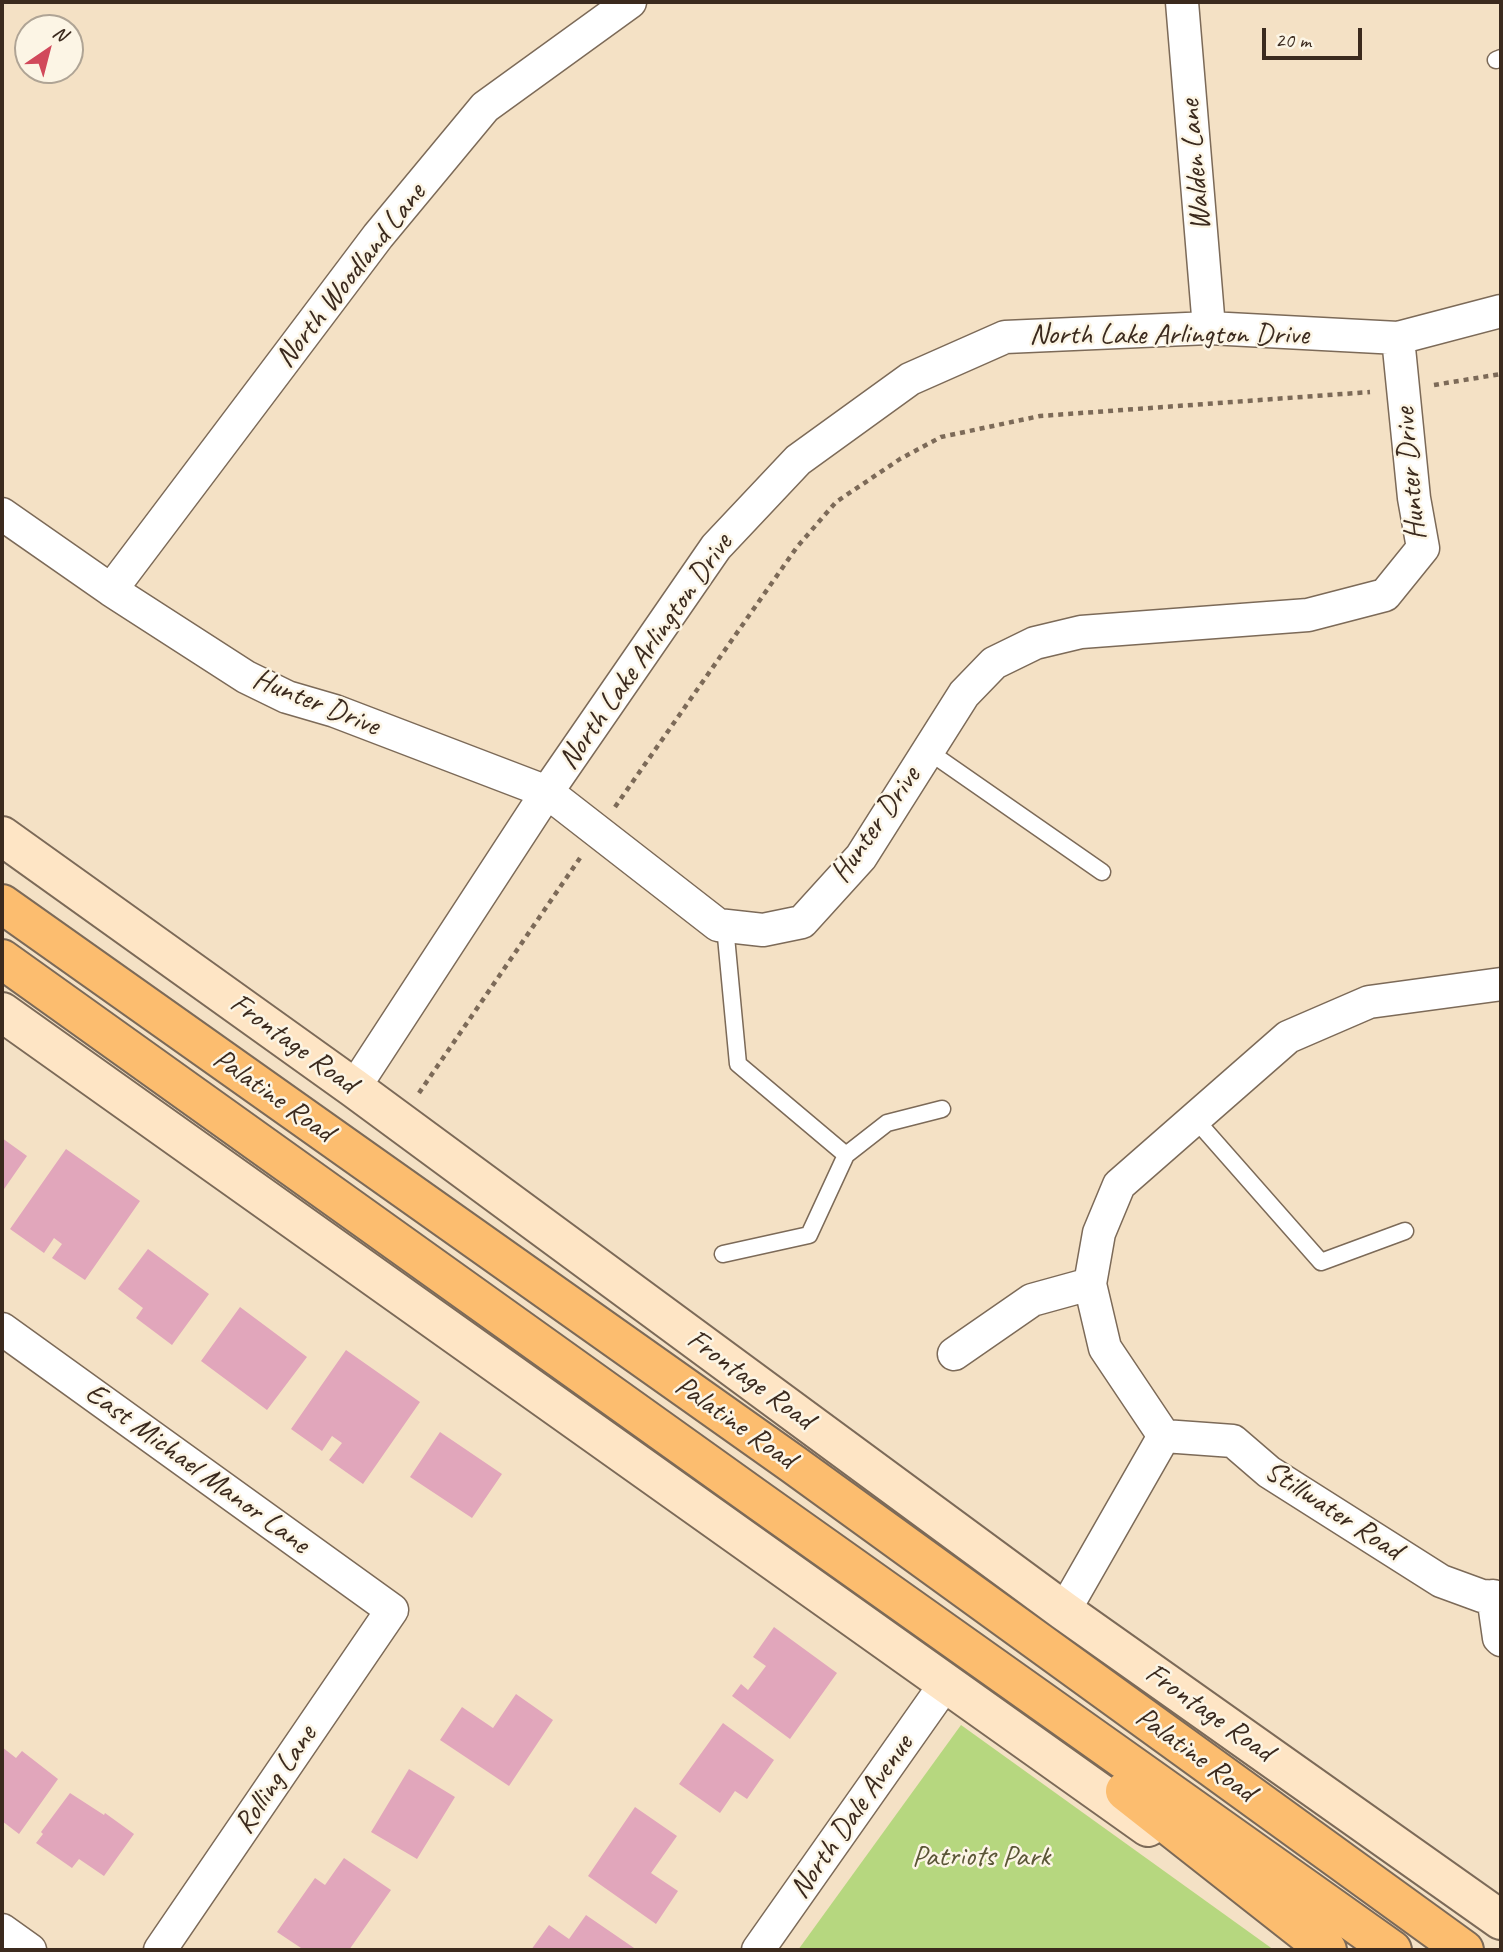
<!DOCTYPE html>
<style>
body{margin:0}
#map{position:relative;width:1503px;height:1952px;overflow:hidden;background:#f4e1c5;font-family:Caveat,sans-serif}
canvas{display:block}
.frame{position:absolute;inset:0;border:4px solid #3b2a1e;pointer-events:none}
.north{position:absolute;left:14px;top:14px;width:70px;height:70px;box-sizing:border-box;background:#fcf5e5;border:2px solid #afa495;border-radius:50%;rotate:35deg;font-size:19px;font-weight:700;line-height:28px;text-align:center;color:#3b2a1e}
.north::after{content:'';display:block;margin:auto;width:24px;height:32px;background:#d1495b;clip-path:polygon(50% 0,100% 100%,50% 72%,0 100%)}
.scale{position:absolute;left:1262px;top:28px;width:100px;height:32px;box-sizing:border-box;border:4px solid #3b2a1e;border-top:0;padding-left:9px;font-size:21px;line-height:24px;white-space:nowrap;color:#3b2a1e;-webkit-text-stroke:5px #fcf5e5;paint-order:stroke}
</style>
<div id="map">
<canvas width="1503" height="1952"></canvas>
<div class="frame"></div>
<div class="north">N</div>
<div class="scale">20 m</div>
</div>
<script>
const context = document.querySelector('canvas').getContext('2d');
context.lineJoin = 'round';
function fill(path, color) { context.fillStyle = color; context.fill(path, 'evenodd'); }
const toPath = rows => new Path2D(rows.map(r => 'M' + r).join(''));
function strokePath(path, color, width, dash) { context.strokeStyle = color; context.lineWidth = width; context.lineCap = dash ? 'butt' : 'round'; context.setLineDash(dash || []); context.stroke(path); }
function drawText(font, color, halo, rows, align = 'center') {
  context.font = font + ' Caveat,sans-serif'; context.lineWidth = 5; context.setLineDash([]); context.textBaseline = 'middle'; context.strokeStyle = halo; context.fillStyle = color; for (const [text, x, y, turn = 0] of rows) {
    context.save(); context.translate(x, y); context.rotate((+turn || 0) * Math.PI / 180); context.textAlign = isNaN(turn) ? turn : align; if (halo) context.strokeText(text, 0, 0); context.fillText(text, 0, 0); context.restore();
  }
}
fill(toPath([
 [961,1725,1274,1950,798,1950]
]), '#b6d77f');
fill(toPath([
 [2,1138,27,1156,2,1192],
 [66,1149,140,1201,85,1280,52,1258,62,1244,54,1238,44,1253,10,1229],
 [148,1249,209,1294,172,1345,136,1318,143,1308,118,1289],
 [240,1307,307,1357,267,1410,201,1361],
 [346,1350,420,1402,363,1484,329,1460,342,1443,332,1436,322,1451,291,1429],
 [440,1432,502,1474,472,1518,410,1477],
 [774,1627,837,1673,790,1739,732,1696,741,1684,748,1690,766,1666,753,1657],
 [516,1694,553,1720,509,1786,440,1740,462,1707,493,1728],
 [723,1723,774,1760,747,1799,735,1791,720,1813,679,1784],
 [2,1747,16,1758,22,1751,58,1779,19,1834,2,1821],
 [409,1769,455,1797,417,1859,371,1832],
 [70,1793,104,1815,105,1813,134,1834,104,1876,79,1859,72,1868,36,1843,43,1834,41,1832],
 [635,1807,677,1836,651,1873,678,1891,656,1924,588,1876],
 [344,1858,391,1890,349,1950,304,1950,277,1932,315,1878,325,1885],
 [586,1915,637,1950,531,1950,549,1925,569,1939]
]), '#e1a6bb');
const lane = toPath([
 [1496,60,1501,58],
 [928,751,1102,872],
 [1195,1119,1321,1262,1405,1231],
 [846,1155,887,1123,942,1109],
 [723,1254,809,1235,846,1155,738,1064,725,926]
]);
const street = toPath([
 [1182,2,1209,328],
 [2,514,111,590,246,677,287,697,335,711,547,792,718,925,763,930,802,922,861,857,964,694,994,663,1035,643,1081,632,1308,615,1385,595,1423,548,1414,498,1398,338],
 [111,590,378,236,485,107,630,2],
 [354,1088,547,792,716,547,798,460,910,379,1005,337,1209,328,1398,338,1501,311],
 [2,1329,392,1610,160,1950],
 [954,1354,1032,1300,1090,1284],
 [1164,1436,1233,1441,1269,1472,1441,1581,1482,1596,1501,1597],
 [1493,1596,1499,1638,1501,1640],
 [1064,1611,1164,1436,1105,1348,1090,1284,1099,1233,1119,1185,1288,1037,1369,1002,1501,984],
 [2,1930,30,1950],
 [758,1950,946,1683]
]);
const secondary = toPath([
 [2,836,354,1088,1064,1611,1501,1920],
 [2,1012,1148,1827]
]);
const highway = toPath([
 [2,904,793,1464,1464,1950],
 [2,959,761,1502,1392,1950],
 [1125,1791,1327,1950]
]);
strokePath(lane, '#7c6a58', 19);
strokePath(street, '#7c6a58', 35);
strokePath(secondary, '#7c6a58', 42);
strokePath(highway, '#7c6a58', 42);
strokePath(toPath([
 [1434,385,1501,374],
 [615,807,797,547,836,502,900,459,941,437,1040,416,1370,392],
 [419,1093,580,858]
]), '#7c6a58', 4.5, [5, 5]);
strokePath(lane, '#fff', 16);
strokePath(street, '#fff', 32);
strokePath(secondary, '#fee5c5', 38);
strokePath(highway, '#fcbd6f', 38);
drawText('30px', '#3b2a1e', '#fcf5e5', [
 ["Walden Lane",1196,165,-95],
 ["North Woodland Lane",351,276,-52],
 ["North Lake Arlington Drive",1169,335],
 ["Hunter Drive",1411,474,-95],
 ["North Lake Arlington Drive",646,652,-55],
 ["Hunter Drive",316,703,22],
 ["Hunter Drive",876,825,-55],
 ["Frontage Road",293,1044,36],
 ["Palatine Road",273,1096,35],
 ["Frontage Road",750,1380,36],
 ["Palatine Road",735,1423,35],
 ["East Michael Manor Lane",197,1469,36],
 ["Stillwater Road",1333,1511,33],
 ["Frontage Road",1209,1713,35],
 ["Palatine Road",1195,1755,36],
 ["Rolling Lane",276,1780,-56],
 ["North Dale Avenue",852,1817,-55]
]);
drawText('30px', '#5a5536', '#fcf5e5', [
 ["Patriots Park",981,1857]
]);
</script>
